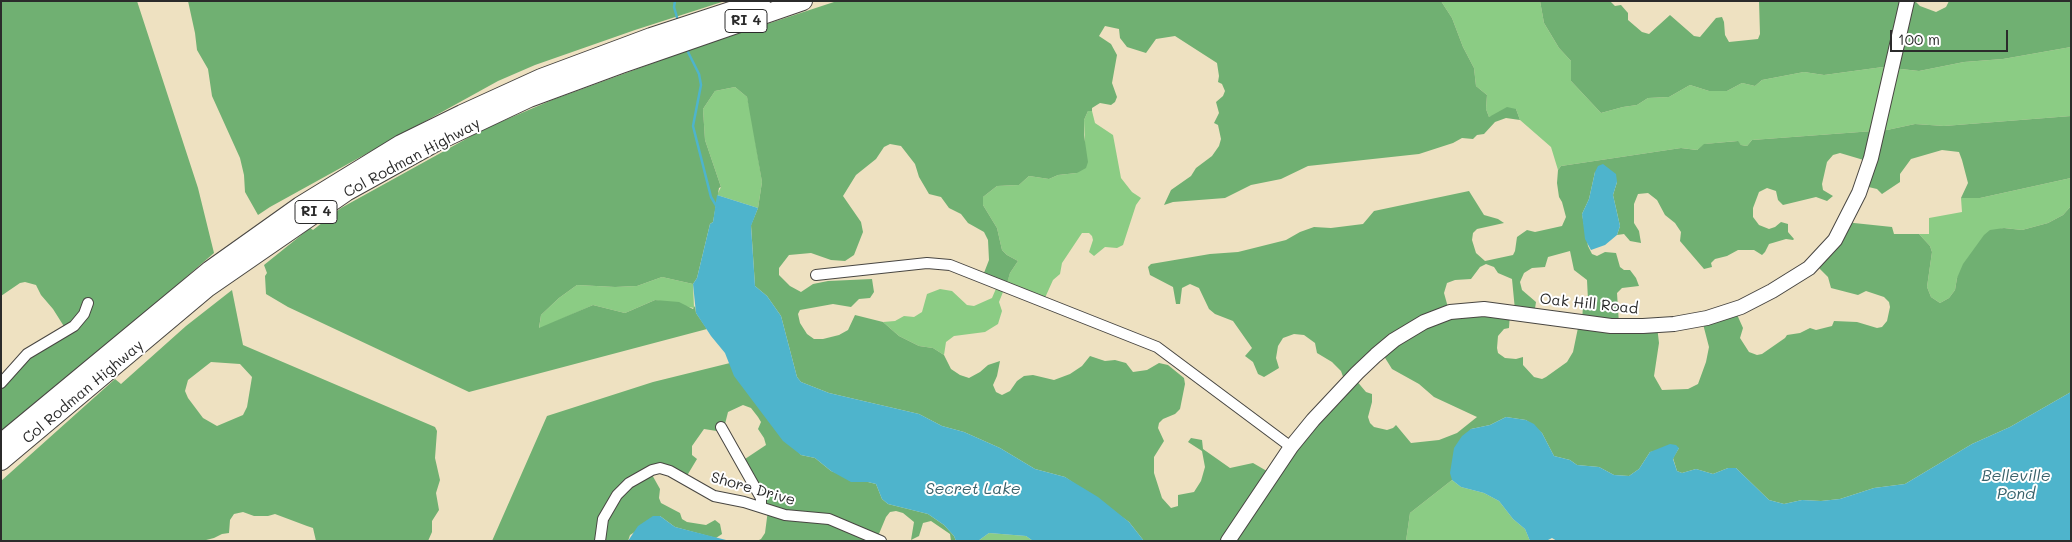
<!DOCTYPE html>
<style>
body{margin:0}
#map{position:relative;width:2072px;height:542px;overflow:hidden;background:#eee1c1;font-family:Mali,sans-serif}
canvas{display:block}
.frame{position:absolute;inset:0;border:2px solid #2b2b2b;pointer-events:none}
.scale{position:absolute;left:1890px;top:30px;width:118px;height:22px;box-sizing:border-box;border:2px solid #2b2b2b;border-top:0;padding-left:6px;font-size:15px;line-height:18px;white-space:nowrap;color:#2b2b2b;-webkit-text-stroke:4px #fff;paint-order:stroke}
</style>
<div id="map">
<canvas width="2072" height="542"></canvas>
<div class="frame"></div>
<div class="scale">100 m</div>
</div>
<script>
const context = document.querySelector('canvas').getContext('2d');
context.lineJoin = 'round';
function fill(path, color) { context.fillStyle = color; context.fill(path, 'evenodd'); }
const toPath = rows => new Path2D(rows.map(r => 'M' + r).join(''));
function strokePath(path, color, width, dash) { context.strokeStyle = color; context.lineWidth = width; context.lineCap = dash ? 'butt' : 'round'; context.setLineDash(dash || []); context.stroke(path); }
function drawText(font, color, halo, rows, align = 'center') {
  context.font = font + ' Mali,sans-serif'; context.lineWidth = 4; context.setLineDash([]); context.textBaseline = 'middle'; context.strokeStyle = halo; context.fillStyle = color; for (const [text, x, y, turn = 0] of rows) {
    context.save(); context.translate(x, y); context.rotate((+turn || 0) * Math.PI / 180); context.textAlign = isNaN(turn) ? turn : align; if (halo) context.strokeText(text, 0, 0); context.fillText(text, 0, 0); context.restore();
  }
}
fill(toPath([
 [1441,1,1540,1,1544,23,1559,48,1571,61,1571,81,1601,113,1623,107,1637,105,1648,98,1669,97,1690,85,1709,91,1727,91,1742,83,1755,86,1762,80,1804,72,1824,75,1883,67,1919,71,1964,62,2003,59,2071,47,2071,116,1944,126,1915,124,1887,130,1752,140,1747,146,1741,145,1737,141,1705,144,1697,150,1681,148,1561,166,1558,170,1551,147,1520,120,1516,109,1489,117,1486,109,1487,95,1476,86,1474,68,1463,47,1452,18],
 [735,87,747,97,751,114,762,182,758,208,717,195,721,187,705,140,703,109,715,91],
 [1088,111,1092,111,1095,123,1113,135,1121,178,1132,192,1141,198,1136,205,1123,245,1117,248,1105,247,1094,256,1089,252,1093,240,1092,236,1089,233,1082,233,1062,263,1060,274,1053,280,1044,300,1006,286,1010,273,1018,261,1007,255,1002,250,997,228,983,205,983,197,997,186,1019,185,1029,176,1049,179,1058,175,1077,173,1085,147,1084,120],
 [2071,178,2071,206,2063,215,2048,223,2022,230,2004,228,1997,230,1957,278,1955,290,1949,298,1940,303,1931,297,1927,287,1932,252,1930,246,1919,234,1929,234,1929,218,1962,212,1961,198,1980,198],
 [662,277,693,284,694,308,655,300,625,313,593,305,539,329,541,315,559,298,577,285,615,287,637,286],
 [998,284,1005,287,999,302,1002,311,998,324,985,332,954,336,946,342,944,355,933,348,919,346,899,336,883,322,895,321,904,316,914,317,922,312,927,294,940,289,952,291,967,305,974,306,992,298],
 [1452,480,1461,487,1484,493,1499,501,1513,519,1525,529,1530,541,1406,541,1410,513],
 [989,533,1026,536,1033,541,978,541]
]), '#8bcc84');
fill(toPath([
 [1,1,137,1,198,188,214,253,1,437,1,382,65,328,53,309,41,295,36,285,25,282,20,283,1,296],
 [188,1,725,1,635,30,535,65,498,81,270,207,258,215,245,192,244,175,240,158,212,96,208,69,197,50,195,33],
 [837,1,1441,1,1452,18,1463,47,1474,68,1476,86,1487,95,1486,109,1489,117,1507,107,1516,109,1520,120,1506,118,1495,122,1484,134,1477,135,1473,139,1462,138,1453,143,1419,154,1308,166,1281,179,1251,185,1225,198,1173,202,1164,205,1171,190,1191,176,1196,168,1212,156,1219,146,1221,139,1218,125,1214,123,1219,113,1216,102,1223,96,1225,91,1222,84,1218,82,1219,76,1217,63,1175,36,1156,39,1146,53,1127,47,1120,38,1119,29,1105,26,1099,36,1111,44,1117,55,1112,83,1117,97,1115,102,1111,105,1100,103,1092,108,1092,111,1088,111,1084,120,1084,135,1088,162,1086,168,1077,173,1058,175,1049,179,1029,176,1019,185,997,186,983,197,983,205,997,228,1002,250,1007,255,1018,261,1010,273,1006,287,982,278,989,260,988,240,984,232,968,223,961,214,949,208,941,197,929,194,919,177,915,164,901,146,890,144,884,147,876,159,856,175,843,196,861,222,863,232,854,255,845,261,831,260,811,253,789,255,779,268,779,275,790,286,801,292,813,284,828,281,872,279,874,292,870,298,859,299,851,307,833,304,800,310,798,314,800,323,807,334,814,339,823,339,839,335,848,330,855,315,883,322,899,336,919,346,933,348,944,355,951,369,960,375,969,378,980,372,988,365,1000,361,997,376,993,385,996,392,1002,395,1010,391,1017,381,1024,376,1033,375,1054,380,1070,374,1082,366,1090,356,1105,361,1115,360,1126,363,1133,372,1147,370,1159,363,1168,365,1184,378,1185,384,1180,409,1175,414,1163,419,1159,423,1158,428,1164,441,1154,457,1154,473,1162,498,1171,508,1178,506,1178,495,1194,492,1201,481,1205,467,1202,451,1188,442,1191,438,1202,440,1203,449,1230,468,1253,463,1272,474,1346,385,1341,371,1332,362,1317,353,1315,343,1304,335,1294,334,1283,338,1278,346,1276,358,1279,368,1264,377,1258,374,1253,362,1245,356,1252,348,1233,321,1215,314,1209,309,1199,288,1190,284,1182,288,1180,304,1176,304,1173,287,1150,275,1148,267,1151,264,1210,254,1238,252,1286,240,1300,232,1314,227,1331,228,1363,224,1374,211,1469,191,1484,215,1498,219,1504,223,1477,229,1473,233,1472,240,1476,253,1485,261,1513,255,1515,251,1517,237,1527,230,1535,232,1562,226,1566,217,1562,202,1559,197,1557,183,1558,170,1561,166,1681,148,1697,150,1704,144,1738,141,1741,145,1747,146,1752,140,1887,130,1915,124,1944,126,2071,116,2071,178,1980,198,1961,198,1968,183,1962,160,1959,152,1942,150,1911,159,1900,174,1900,182,1882,194,1877,189,1860,185,1867,161,1840,153,1833,155,1827,162,1822,184,1823,190,1833,196,1827,201,1816,197,1783,205,1778,200,1776,191,1767,188,1759,192,1753,208,1753,217,1759,225,1769,229,1775,227,1781,222,1788,224,1788,232,1794,239,1793,240,1786,239,1769,244,1765,252,1762,255,1754,250,1738,250,1727,256,1715,259,1711,263,1712,267,1704,269,1680,241,1681,232,1675,223,1665,215,1657,200,1648,193,1638,194,1634,204,1634,223,1639,231,1641,243,1630,241,1624,234,1617,235,1620,226,1613,195,1617,182,1595,172,1589,199,1582,214,1588,246,1592,254,1597,256,1605,252,1616,253,1620,267,1624,270,1630,270,1636,278,1639,286,1622,288,1617,293,1619,324,1657,326,1659,343,1654,376,1662,390,1688,389,1698,384,1706,362,1709,347,1703,324,1735,310,1743,328,1740,338,1749,352,1757,355,1762,354,1785,338,1787,335,1800,333,1810,328,1816,330,1832,326,1834,321,1857,322,1877,328,1882,327,1887,321,1890,307,1889,302,1884,297,1866,291,1858,295,1831,288,1828,277,1814,263,1845,220,1854,223,1892,227,1894,234,1919,234,1930,246,1932,252,1927,287,1931,297,1940,303,1949,298,1955,290,1957,278,1963,264,1984,235,1990,230,2004,228,2022,230,2048,223,2063,215,2071,206,2071,392,2010,427,1972,444,1905,484,1874,488,1840,499,1821,501,1802,500,1784,504,1769,500,1736,468,1728,468,1713,474,1696,469,1682,473,1677,471,1673,458,1679,448,1650,452,1639,469,1629,476,1614,475,1599,467,1577,465,1570,460,1554,456,1542,433,1526,420,1506,417,1490,425,1471,429,1452,480,1410,513,1406,541,1144,541,1129,522,1065,477,1035,469,1000,448,964,432,942,426,919,414,829,393,801,382,797,377,781,316,767,296,755,286,751,225,758,208,762,182,747,97,735,87,715,91,703,109,705,140,721,187,719,188,713,222,710,224,697,278,693,284,662,277,637,286,615,287,577,285,559,298,541,315,539,328,593,305,625,313,655,300,679,302,693,309,695,306,696,313,707,329,469,392,288,307,266,294,265,276,267,273,264,265,310,228,313,230,341,208,484,129,552,100,697,47],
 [1570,251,1574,270,1587,280,1588,300,1583,306,1582,321,1579,323,1573,352,1567,362,1546,377,1542,379,1534,377,1523,365,1523,357,1516,359,1505,358,1498,353,1497,348,1498,336,1504,329,1509,328,1510,313,1449,311,1444,293,1447,283,1455,280,1471,279,1480,267,1486,264,1494,267,1498,273,1512,279,1515,310,1534,315,1536,302,1522,290,1520,282,1524,273,1532,268,1545,267,1548,257],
 [1382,353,1392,369,1419,384,1434,397,1477,417,1457,433,1439,440,1411,443,1396,425,1393,428,1387,430,1374,427,1370,423,1368,417,1372,402,1372,394,1366,392,1355,379],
 [1540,1,1610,1,1615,6,1621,5,1628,13,1628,20,1642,32,1649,34,1670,15,1694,36,1700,37,1716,18,1722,17,1724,22,1725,35,1729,42,1758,39,1760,34,1759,1,1915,1,1920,6,1936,12,1946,7,1949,1,2071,1,2071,47,2003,59,1964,62,1919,71,1883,67,1824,75,1804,72,1762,80,1755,86,1742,83,1727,91,1709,91,1690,85,1669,97,1648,98,1637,105,1623,107,1601,113,1571,81,1571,61,1559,48,1544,23],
 [232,290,243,345,435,427,437,431,435,458,440,480,436,493,439,510,432,521,432,532,428,541,316,541,313,528,307,526,275,514,268,516,254,516,243,512,234,514,230,520,229,533,222,534,214,538,202,541,1,541,1,481,115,379,121,384,186,326],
 [211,362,240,364,252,377,247,407,243,415,217,426,203,418,188,398,185,391,188,380],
 [730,363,801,455,815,458,831,471,861,482,868,482,876,484,882,499,888,504,928,514,944,525,954,536,956,541,951,541,950,534,931,521,923,523,919,536,911,540,914,522,903,513,896,511,890,512,886,517,876,541,757,541,761,539,765,533,768,510,742,461,766,445,764,438,758,429,761,422,758,417,751,408,743,405,728,412,723,432,704,429,692,446,692,455,697,459,685,479,668,469,651,473,660,489,659,498,661,503,680,513,682,519,687,522,706,525,715,520,720,524,722,534,716,538,675,527,660,516,630,535,628,541,492,541,547,416,653,382]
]), '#70b072');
fill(toPath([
 [1603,164,1616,174,1617,182,1613,195,1620,226,1617,235,1605,245,1591,250,1585,239,1582,214,1589,199,1595,172,1598,166],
 [717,195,758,208,751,226,755,286,767,296,781,316,797,377,801,382,829,393,919,414,942,426,964,432,1000,448,1035,469,1065,477,1098,497,1129,522,1144,541,1033,541,1026,536,989,533,978,541,956,541,954,536,944,525,928,514,888,504,882,499,876,484,868,482,851,482,831,471,815,458,801,455,783,441,734,376,725,353,711,336,696,313,693,284,697,278,710,224,713,222],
 [2071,392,2071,541,1557,541,1552,538,1546,541,1530,541,1525,529,1513,519,1499,501,1484,493,1461,487,1452,480,1450,473,1454,448,1462,436,1471,429,1490,425,1506,417,1526,420,1534,424,1542,433,1554,456,1570,460,1577,465,1599,467,1614,475,1629,476,1639,469,1650,452,1670,444,1676,445,1679,448,1673,459,1677,471,1682,473,1696,469,1713,474,1728,468,1736,468,1769,500,1784,504,1802,500,1821,501,1840,499,1874,488,1905,484,1972,444,2010,427],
 [653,516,660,516,675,527,730,541,628,541,638,526]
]), '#4eb4cc');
strokePath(toPath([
 [675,1,674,7,678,21],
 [686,48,699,74,701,85,693,126,711,197,717,207]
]), '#4eb4cc', 2.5);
const street = toPath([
 [816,275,927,263,950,265,1157,347,1291,447],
 [1,383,27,354,74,326,84,314,88,303],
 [721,427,761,498,761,507],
 [600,541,603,519,617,495,629,483,652,470,660,468,670,471,714,496,744,502,785,515,829,519,881,541]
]);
const secondary = toPath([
 [1228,541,1291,447,1313,420,1357,373,1376,355,1394,340,1424,322,1450,312,1484,309,1611,326,1643,326,1674,324,1707,318,1741,307,1772,291,1809,268,1835,240,1859,193,1871,158,1907,1]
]);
const highway = toPath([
 [1,443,210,270,300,206,401,144,462,114,541,78,651,37,761,1],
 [1,461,207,288,346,192,438,141,529,98,621,64,803,1]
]);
strokePath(street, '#484642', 12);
strokePath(secondary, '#484642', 16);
strokePath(highway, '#484642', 20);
strokePath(street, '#fff', 10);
strokePath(secondary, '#fff', 14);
strokePath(highway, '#fff', 18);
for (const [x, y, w] of [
 [746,21,42],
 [316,212,42]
]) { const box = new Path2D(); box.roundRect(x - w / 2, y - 11.5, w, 23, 4); context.fillStyle = '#fff'; context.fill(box); strokePath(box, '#2b2b2b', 1); }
drawText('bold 14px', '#2b2b2b', null, [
 ["RI 4",746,21],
 ["RI 4",316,212]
]);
drawText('15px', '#2b2b2b', '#fff', [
 ["Col Rodman Highway",412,158,-28],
 ["Oak Hill Road",1589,304,6],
 ["Col Rodman Highway",83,392,-40],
 ["Shore Drive",753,489,16]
]);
drawText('italic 16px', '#39626b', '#fff', [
 ["Belleville",2016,476],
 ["Pond",2016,494],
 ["Secret Lake",973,489]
]);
</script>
